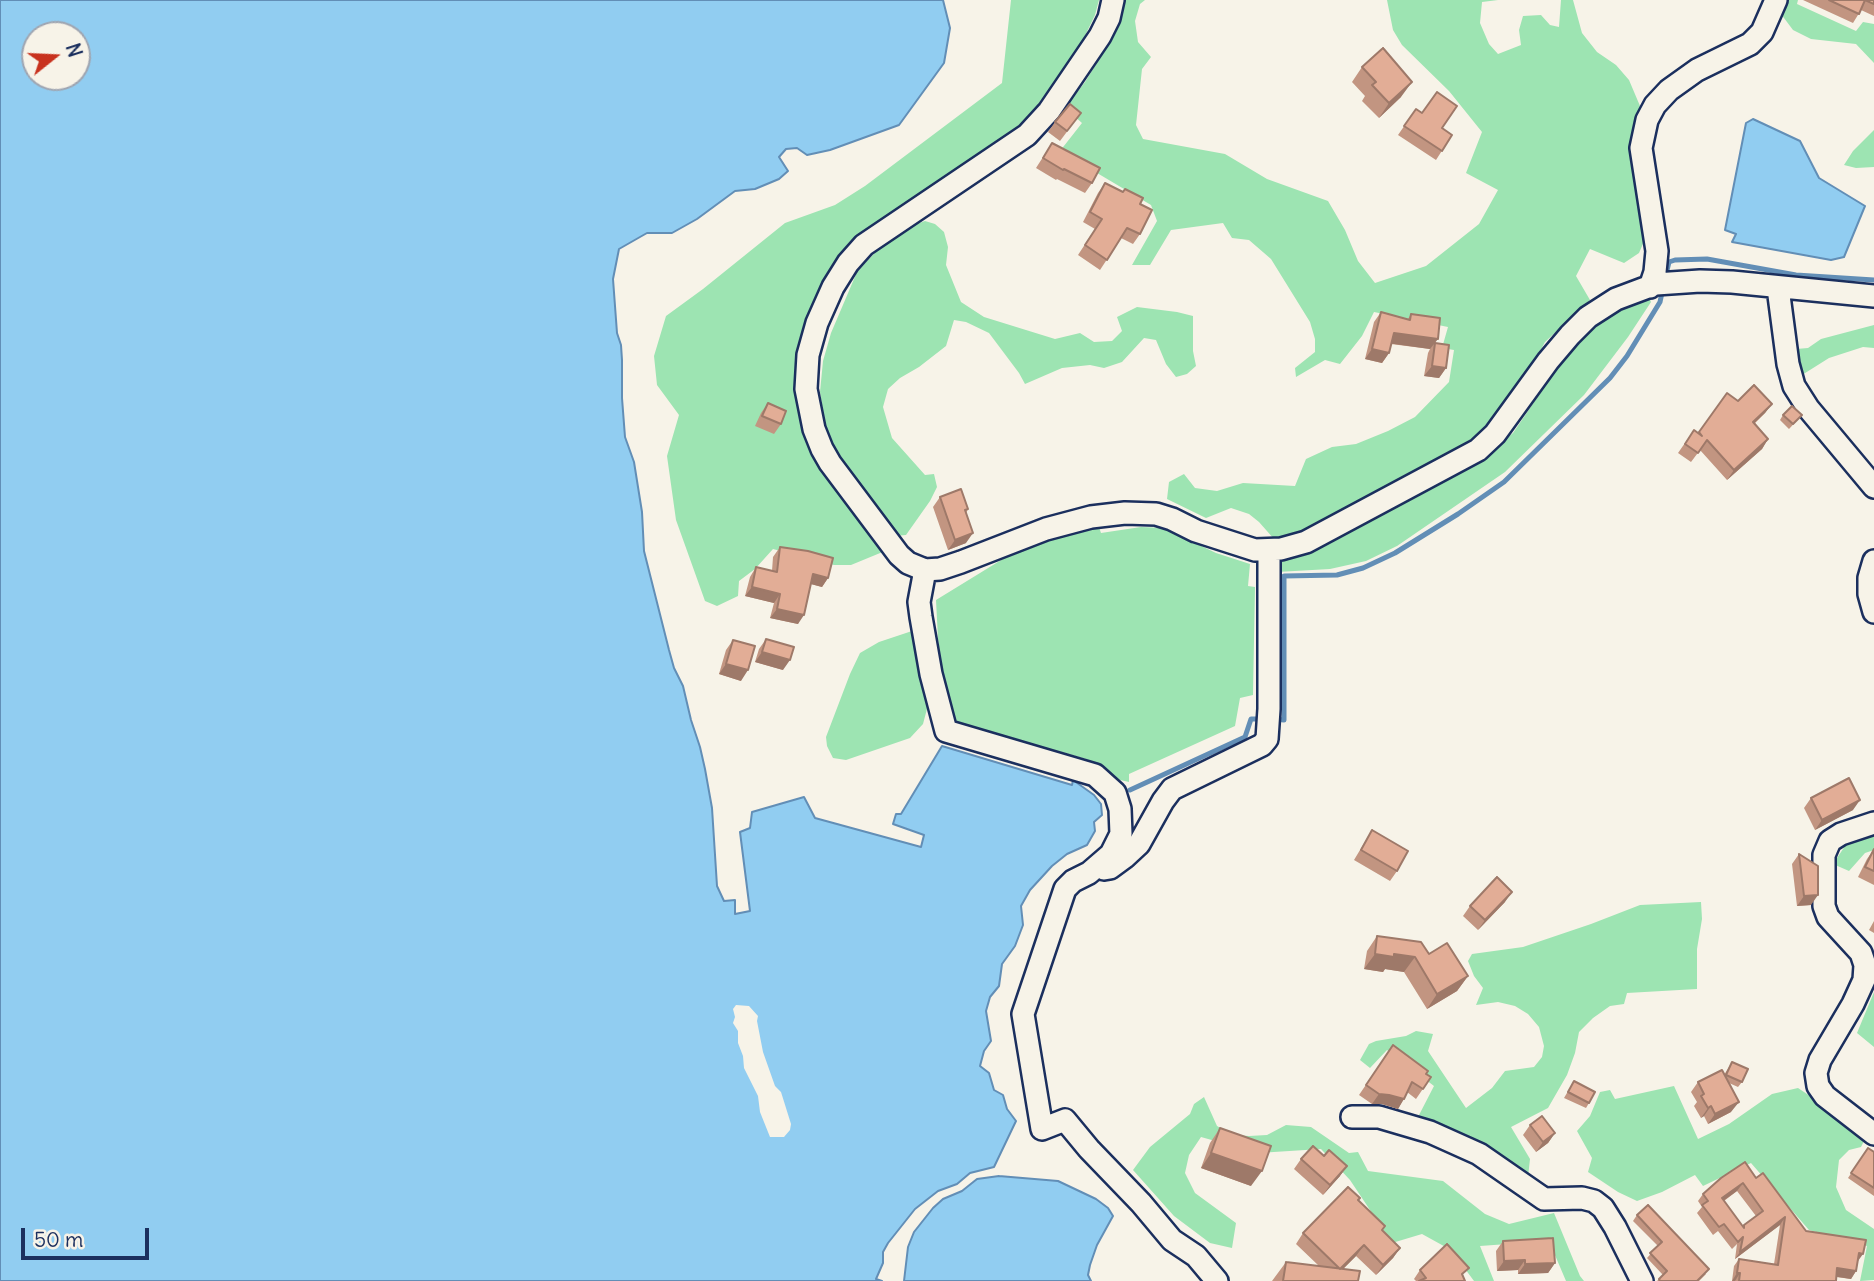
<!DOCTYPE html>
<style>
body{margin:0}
#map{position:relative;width:1874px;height:1281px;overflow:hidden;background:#f7f3e8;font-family:Delius,sans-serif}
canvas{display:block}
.north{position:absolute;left:21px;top:21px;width:70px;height:70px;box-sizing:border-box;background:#f7f3e8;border:2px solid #9fa5b1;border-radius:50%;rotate:72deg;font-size:19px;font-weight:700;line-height:28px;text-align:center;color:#1b2f5e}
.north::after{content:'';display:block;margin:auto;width:24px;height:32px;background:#c8321e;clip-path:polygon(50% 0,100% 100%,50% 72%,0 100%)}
.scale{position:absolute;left:21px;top:1228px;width:128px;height:32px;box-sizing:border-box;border:4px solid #1b2f5e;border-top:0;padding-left:9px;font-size:21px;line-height:24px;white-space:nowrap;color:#1b2f5e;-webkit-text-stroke:5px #f7f3e8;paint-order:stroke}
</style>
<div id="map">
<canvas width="1874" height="1281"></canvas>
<div class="north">N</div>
<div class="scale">50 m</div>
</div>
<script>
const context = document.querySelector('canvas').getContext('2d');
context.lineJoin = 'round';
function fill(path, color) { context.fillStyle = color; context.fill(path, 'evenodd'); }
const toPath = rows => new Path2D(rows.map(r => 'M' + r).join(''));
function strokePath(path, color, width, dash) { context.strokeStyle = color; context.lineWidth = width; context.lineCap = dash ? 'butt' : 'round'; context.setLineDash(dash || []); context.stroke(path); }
fill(toPath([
 [1011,0,1099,0,1095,15,1081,44,1023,126,850,246,833,265,813,312,799,402,885,551,851,565,834,565,773,549,755,569,739,581,738,596,717,606,705,601,676,520,667,456,679,415,657,385,654,356,666,316,703,289,785,223,835,205,865,186,1002,83],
 [1120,0,1145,0,1140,4,1135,21,1138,42,1151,57,1142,69,1136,125,1143,139,1225,154,1267,179,1328,201,1345,230,1358,261,1375,283,1426,266,1479,224,1498,190,1466,173,1482,132,1449,91,1402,45,1393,30,1387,0,1498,0,1482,2,1480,23,1489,44,1498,54,1521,45,1519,30,1523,16,1541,15,1550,25,1559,27,1561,0,1573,0,1582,33,1597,52,1616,65,1629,80,1640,106,1636,138,1648,232,1639,253,1624,263,1590,249,1576,276,1590,300,1545,342,1523,383,1486,435,1307,530,1274,539,1259,522,1249,514,1231,508,1206,518,1167,499,1169,482,1184,474,1195,488,1217,491,1243,483,1295,486,1306,459,1332,447,1356,444,1388,431,1415,417,1449,382,1454,350,1442,348,1448,327,1374,312,1362,336,1340,364,1325,360,1296,377,1295,368,1315,352,1315,339,1310,322,1271,259,1249,240,1232,238,1223,223,1171,230,1150,265,1132,265,1157,221,1151,205,1060,151,1082,123,1065,108,1085,82,1106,48,1118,16],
 [1783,0,1798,0,1797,4,1856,31,1863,22,1874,24,1874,63,1856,44,1811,39,1793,30,1781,14],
 [1874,130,1874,167,1856,168,1844,165,1853,151],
 [925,221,935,224,944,232,948,247,946,265,961,302,984,317,1055,339,1080,333,1094,342,1112,341,1122,331,1117,317,1137,307,1177,312,1193,316,1193,351,1196,366,1187,374,1176,377,1166,364,1156,340,1144,338,1122,362,1104,368,1090,365,1062,368,1025,384,1019,373,989,333,966,322,954,320,946,346,919,367,900,378,888,389,883,407,892,438,925,475,934,474,937,487,930,501,906,535,895,536,841,464,826,432,820,392,823,361,831,333,857,272,884,243,905,228],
 [1649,298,1651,302,1628,337,1584,395,1505,472,1397,546,1366,561,1330,569,1277,572,1281,562,1340,538,1478,461,1513,433,1562,361,1593,329,1617,312],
 [1874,325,1874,348,1863,347,1829,358,1802,375,1796,349,1808,348,1821,339],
 [1099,527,1101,533,1141,527,1164,528,1216,553,1250,564,1248,586,1255,587,1253,695,1240,698,1235,726,1129,774,1129,782,1116,779,1103,768,1086,759,954,722,947,706,938,639,936,600,1024,546,1074,531],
 [915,630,928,705,923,724,910,738,846,760,833,758,827,746,826,737,850,674,860,653,879,642],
 [1874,834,1874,850,1865,853,1849,871,1833,864,1845,846],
 [1701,902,1702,919,1697,949,1697,989,1627,993,1624,1004,1610,1006,1593,1018,1579,1032,1575,1053,1567,1075,1548,1108,1511,1127,1530,1159,1528,1177,1459,1133,1418,1117,1434,1086,1387,1050,1370,1068,1360,1060,1369,1044,1376,1041,1406,1036,1416,1031,1433,1034,1428,1051,1466,1108,1492,1088,1505,1071,1534,1067,1542,1057,1544,1046,1539,1027,1528,1014,1515,1006,1498,1002,1476,1005,1483,988,1474,976,1468,961,1472,954,1523,947,1591,924,1640,905],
 [1874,992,1874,1047,1857,1033],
 [1674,1086,1698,1139,1729,1124,1772,1094,1798,1088,1813,1098,1855,1134,1865,1139,1861,1147,1849,1150,1839,1160,1836,1187,1846,1210,1874,1229,1874,1280,1860,1281,1867,1246,1809,1230,1751,1163,1703,1186,1695,1175,1662,1192,1637,1201,1618,1192,1588,1172,1592,1158,1577,1131,1590,1116,1600,1092,1610,1090,1615,1099],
 [1204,1097,1217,1126,1234,1135,1249,1136,1267,1135,1286,1125,1311,1127,1349,1153,1358,1152,1368,1171,1443,1181,1485,1214,1509,1224,1554,1213,1580,1276,1584,1281,1566,1281,1549,1241,1480,1246,1494,1281,1474,1281,1451,1250,1422,1234,1392,1243,1350,1180,1321,1149,1258,1153,1201,1137,1189,1155,1185,1173,1195,1193,1236,1223,1232,1248,1210,1243,1174,1216,1133,1170,1150,1147,1190,1114,1194,1104]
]), '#9de4b2');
const water = toPath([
 [0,0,943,0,950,28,944,63,899,125,830,150,807,155,797,148,786,149,779,157,788,171,779,179,755,189,735,191,697,219,672,233,647,233,619,249,613,279,617,333,621,345,622,360,622,398,625,437,634,462,642,512,644,551,669,650,674,668,683,686,691,720,700,747,705,769,712,808,717,886,724,901,735,900,735,914,750,911,740,832,750,828,752,812,804,797,815,818,921,847,924,835,893,824,896,814,901,814,942,746,1072,785,1073,780,1094,795,1101,804,1102,815,1094,822,1095,831,1087,845,1067,854,1052,866,1030,890,1021,906,1023,925,1015,946,1002,964,999,986,990,997,986,1011,991,1041,984,1051,980,1066,989,1073,994,1090,1003,1095,1007,1109,1016,1121,994,1167,970,1173,957,1184,938,1191,915,1209,888,1243,883,1252,883,1263,876,1279,882,1281,0,1281,0,0],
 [35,35,77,35,77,77,35,77,35,35],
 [1753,119,1800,141,1819,178,1865,206,1844,257,1831,260,1732,242,1736,234,1725,230,1746,123,1753,119],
 [999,1176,1058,1181,1096,1199,1108,1208,1113,1216,1097,1245,1090,1265,1088,1275,1091,1281,904,1281,908,1247,914,1232,933,1208,943,1199,962,1191,977,1179,999,1176]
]);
fill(water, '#91cdf1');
strokePath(water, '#628eb6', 2);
fill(toPath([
 [736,1005,749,1006,758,1016,757,1021,763,1052,775,1086,781,1092,791,1124,790,1130,784,1137,770,1137,760,1112,758,1096,744,1068,743,1056,738,1043,738,1031,733,1023,735,1017,733,1009]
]), '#f7f3e8');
strokePath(toPath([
 [1665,279,1669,262,1675,260,1707,259,1796,275,1874,280],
 [1274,719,1284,720,1284,576,1337,575,1363,568,1395,553,1458,514,1504,482,1610,378,1627,356,1660,302,1663,288],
 [1130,790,1245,737,1251,719,1264,719]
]), '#628eb6', 5);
const minor = toPath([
 [1113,0,1109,18,1100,36,1049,111,1027,135,864,245,848,263,833,287,817,323,808,355,806,389,814,429,822,449,830,463,899,555,908,563,925,570,940,569,961,562,1046,529,1091,517,1125,513,1156,514,1172,519,1196,531,1255,550,1281,549,1306,542,1478,450,1495,434,1548,361,1570,335,1588,317,1616,299,1656,284,1700,281,1732,282,1874,296],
 [1650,287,1655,272,1657,251,1641,148,1647,120,1655,105,1669,90,1697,70,1750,44,1762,32,1776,0],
 [1778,288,1788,364,1794,386,1808,408,1874,487],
 [1874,561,1869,578,1869,594,1874,612],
 [925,570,919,602,921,617,931,674,946,731,1095,775,1115,793,1120,809,1121,834,1111,854,1089,873,1073,881,1065,889,1023,1014,1042,1129,1065,1120,1089,1149,1141,1203,1172,1240,1196,1256,1217,1281],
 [1874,823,1841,834,1830,841,1824,855,1824,906,1828,917,1861,953,1865,965,1864,980,1853,1004,1820,1060,1816,1073,1818,1086,1825,1096,1874,1134],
 [1104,869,1110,868,1125,857,1139,844,1163,801,1172,789,1262,745,1267,739,1269,709,1269,551],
 [1352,1117,1379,1117,1430,1132,1479,1154,1544,1199,1582,1198,1594,1201,1603,1208,1615,1227,1642,1281]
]);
strokePath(minor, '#1b2f5e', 26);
strokePath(minor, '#f7f3e8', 21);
fill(toPath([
 [1803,0,1874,0,1874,16,1861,10,1853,23],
 [1362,67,1401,97,1379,118,1362,101,1365,96,1352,82],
 [1416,109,1452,135,1436,160,1398,135],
 [1081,113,1060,141,1048,132,1055,122],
 [1052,143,1092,183,1085,193,1057,179,1056,180,1036,168],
 [1105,183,1122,192,1125,189,1140,204,1140,234,1133,244,1121,238,1100,270,1078,255,1095,229,1083,222,1098,193],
 [1381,312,1408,319,1411,314,1435,343,1446,368,1439,378,1424,376,1428,353,1430,349,1391,344,1389,353,1382,363,1365,359,1374,322],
 [1727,393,1738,401,1772,404,1765,413,1755,423,1768,439,1762,449,1727,480,1700,450,1691,462,1678,453,1694,430,1698,433],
 [768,403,781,424,774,434,755,426,761,413],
 [1783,415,1802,415,1789,429,1780,420],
 [940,497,968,509,966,513,966,543,948,550,933,507],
 [780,547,828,578,822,587,811,584,798,624,770,618,774,603,745,596,750,577,756,567,772,571,773,557],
 [766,639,783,670,755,662,759,649],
 [733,640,741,681,719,674,726,650],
 [1811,798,1853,810,1815,830,1804,808],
 [1372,830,1397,871,1390,881,1354,860],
 [1874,849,1874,885,1858,877,1867,859],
 [1799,854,1811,905,1797,906,1792,864],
 [1505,902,1478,930,1463,916,1470,906],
 [1874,921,1874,933,1869,930],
 [1377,936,1429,954,1468,976,1457,991,1427,1009,1404,972,1385,969,1383,972,1364,969,1367,951],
 [1393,1045,1431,1077,1416,1099,1407,1092,1398,1109,1382,1104,1372,1104,1359,1095],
 [1732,1062,1742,1082,1738,1087,1729,1083,1731,1112,1708,1124,1704,1116,1701,1118,1694,1106,1697,1102,1691,1092,1698,1082,1724,1075],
 [1574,1081,1589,1103,1586,1108,1564,1098],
 [1530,1125,1555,1133,1548,1143,1536,1152,1523,1135],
 [1220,1128,1251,1186,1201,1168,1210,1143],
 [1868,1148,1874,1152,1874,1196,1848,1178],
 [1301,1159,1340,1176,1323,1195,1294,1169],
 [1756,1178,1806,1231,1858,1261,1856,1271,1851,1279,1836,1277,1836,1281,1732,1281,1734,1266,1739,1259,1774,1264,1780,1225,1735,1259,1737,1244,1732,1249,1718,1231,1713,1235,1697,1213,1702,1207,1698,1201,1703,1194],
 [1737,1191,1756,1216,1743,1227,1724,1201],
 [1358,1200,1382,1230,1400,1248,1393,1258,1376,1275,1356,1256,1343,1269,1358,1281,1272,1281,1286,1262,1319,1266,1296,1244,1303,1233],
 [1637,1215,1706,1274,1699,1281,1657,1281,1663,1275,1647,1258,1658,1246,1633,1221],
 [1503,1241,1555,1263,1548,1273,1518,1274,1518,1270,1497,1271,1496,1251],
 [1420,1270,1463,1276,1465,1281,1416,1281,1414,1279]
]), '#c29581');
fill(toPath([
 [1412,82,1401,97,1379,118,1389,103],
 [1394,333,1438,339,1430,349,1387,343],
 [1372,349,1389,353,1382,363,1365,359],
 [1432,366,1446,368,1439,378,1424,376],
 [1772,404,1765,413,1746,431,1753,422],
 [1768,439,1762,449,1727,480,1734,470],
 [973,533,966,543,948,550,955,540],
 [813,574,828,578,822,587,807,583],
 [752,587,780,594,774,603,745,596],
 [777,609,804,615,798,624,770,618],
 [762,652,790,660,783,670,755,662],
 [726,664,748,670,741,681,719,674],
 [1860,800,1853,810,1815,830,1822,820],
 [1512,892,1505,902,1478,930,1485,920],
 [1818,895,1811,905,1797,906,1804,896],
 [1375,954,1394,954,1415,957,1404,972,1385,969,1383,972,1364,969],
 [1468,976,1457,991,1427,1009,1437,994],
 [1379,1094,1389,1095,1404,1099,1398,1109,1382,1104,1372,1104],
 [1739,1102,1731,1112,1708,1124,1715,1114],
 [1711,1106,1704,1116,1701,1118,1708,1108],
 [1555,1133,1548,1143,1536,1152,1543,1142],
 [1211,1153,1262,1171,1251,1186,1201,1168],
 [1347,1166,1340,1176,1323,1195,1330,1185],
 [1743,1183,1737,1191,1716,1206,1722,1198],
 [1785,1217,1780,1225,1735,1259,1740,1252],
 [1364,1245,1356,1256,1333,1279,1340,1269],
 [1400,1248,1393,1258,1376,1275,1383,1265],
 [1859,1253,1863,1254,1858,1261],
 [1525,1260,1518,1270,1497,1271,1504,1261],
 [1555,1263,1548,1273,1518,1274,1525,1264],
 [1837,1268,1856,1271,1851,1279,1832,1276],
 [1737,1273,1740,1273,1735,1281,1732,1281]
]), '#9e7969');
const building = toPath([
 [1829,0,1865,0,1859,14,1829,0],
 [1865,0,1874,0,1874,4,1865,0],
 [1383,48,1412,82,1389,103,1372,85,1376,82,1362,67,1383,48],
 [1437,92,1457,106,1442,128,1452,135,1442,151,1404,126,1416,109,1422,113,1437,92],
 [1070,104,1081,113,1067,131,1055,122,1070,104],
 [1052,143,1100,168,1092,183,1064,169,1063,170,1043,158,1052,143],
 [1105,183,1123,192,1125,189,1143,198,1140,204,1152,210,1140,234,1127,228,1107,260,1085,245,1102,219,1090,212,1105,183],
 [1381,312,1410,320,1411,314,1440,318,1438,339,1394,333,1389,353,1372,349,1381,312],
 [1435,343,1449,345,1446,368,1432,366,1435,343],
 [1754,385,1772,404,1753,422,1768,439,1734,470,1707,440,1698,453,1685,444,1694,430,1702,436,1699,432,1727,393,1738,401,1754,385],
 [768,403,786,411,781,424,762,416,768,403],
 [1792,406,1802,415,1793,424,1783,415,1792,406],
 [961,489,968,509,965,510,973,533,955,540,940,497,961,489],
 [780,547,808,551,833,558,828,578,813,574,804,615,777,609,780,594,752,587,756,567,777,572,780,547],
 [766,639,794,647,790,660,762,652,766,639],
 [733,640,755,646,748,670,726,664,733,640],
 [1849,778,1860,800,1822,820,1811,798,1849,778],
 [1372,830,1408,851,1397,871,1361,850,1372,830],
 [1874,849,1874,871,1865,867,1874,849],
 [1799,854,1818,866,1818,895,1804,896,1799,854],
 [1497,877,1512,892,1485,920,1470,906,1497,877],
 [1377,936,1421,942,1429,954,1447,943,1468,976,1437,994,1415,957,1394,954,1394,957,1375,954,1377,936],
 [1393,1045,1428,1071,1426,1074,1431,1077,1423,1089,1412,1082,1404,1099,1389,1095,1379,1094,1366,1085,1393,1045],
 [1732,1062,1748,1069,1742,1082,1726,1075,1732,1062],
 [1722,1070,1739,1102,1715,1114,1711,1106,1708,1108,1701,1096,1704,1094,1698,1082,1722,1070],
 [1574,1081,1595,1092,1589,1103,1568,1092,1574,1081],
 [1542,1116,1555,1133,1543,1142,1530,1125,1542,1116],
 [1220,1128,1271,1146,1262,1171,1211,1153,1220,1128],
 [1313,1146,1324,1156,1329,1150,1347,1166,1330,1185,1301,1159,1313,1146],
 [1868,1148,1874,1152,1874,1188,1851,1173,1868,1148],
 [1745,1162,1756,1178,1763,1173,1806,1231,1866,1240,1863,1254,1859,1253,1856,1271,1837,1268,1836,1281,1739,1281,1740,1273,1737,1273,1739,1259,1778,1265,1785,1217,1740,1252,1743,1237,1738,1242,1724,1224,1719,1227,1702,1205,1708,1201,1703,1194,1721,1178,1745,1162],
 [1743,1183,1763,1211,1744,1225,1744,1228,1722,1198,1743,1183],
 [1348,1187,1360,1198,1358,1200,1385,1226,1382,1230,1400,1248,1383,1265,1364,1245,1340,1269,1303,1233,1348,1187],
 [1648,1205,1709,1269,1697,1281,1660,1281,1659,1279,1667,1271,1650,1253,1662,1242,1637,1215,1648,1205],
 [1553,1238,1555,1263,1525,1264,1525,1260,1504,1261,1503,1241,1553,1238],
 [1447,1244,1469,1268,1462,1274,1465,1281,1419,1281,1426,1278,1420,1270,1447,1244],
 [1286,1262,1360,1271,1358,1281,1283,1281,1286,1262]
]);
fill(building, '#e2ad96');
strokePath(building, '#9e7969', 2);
</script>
